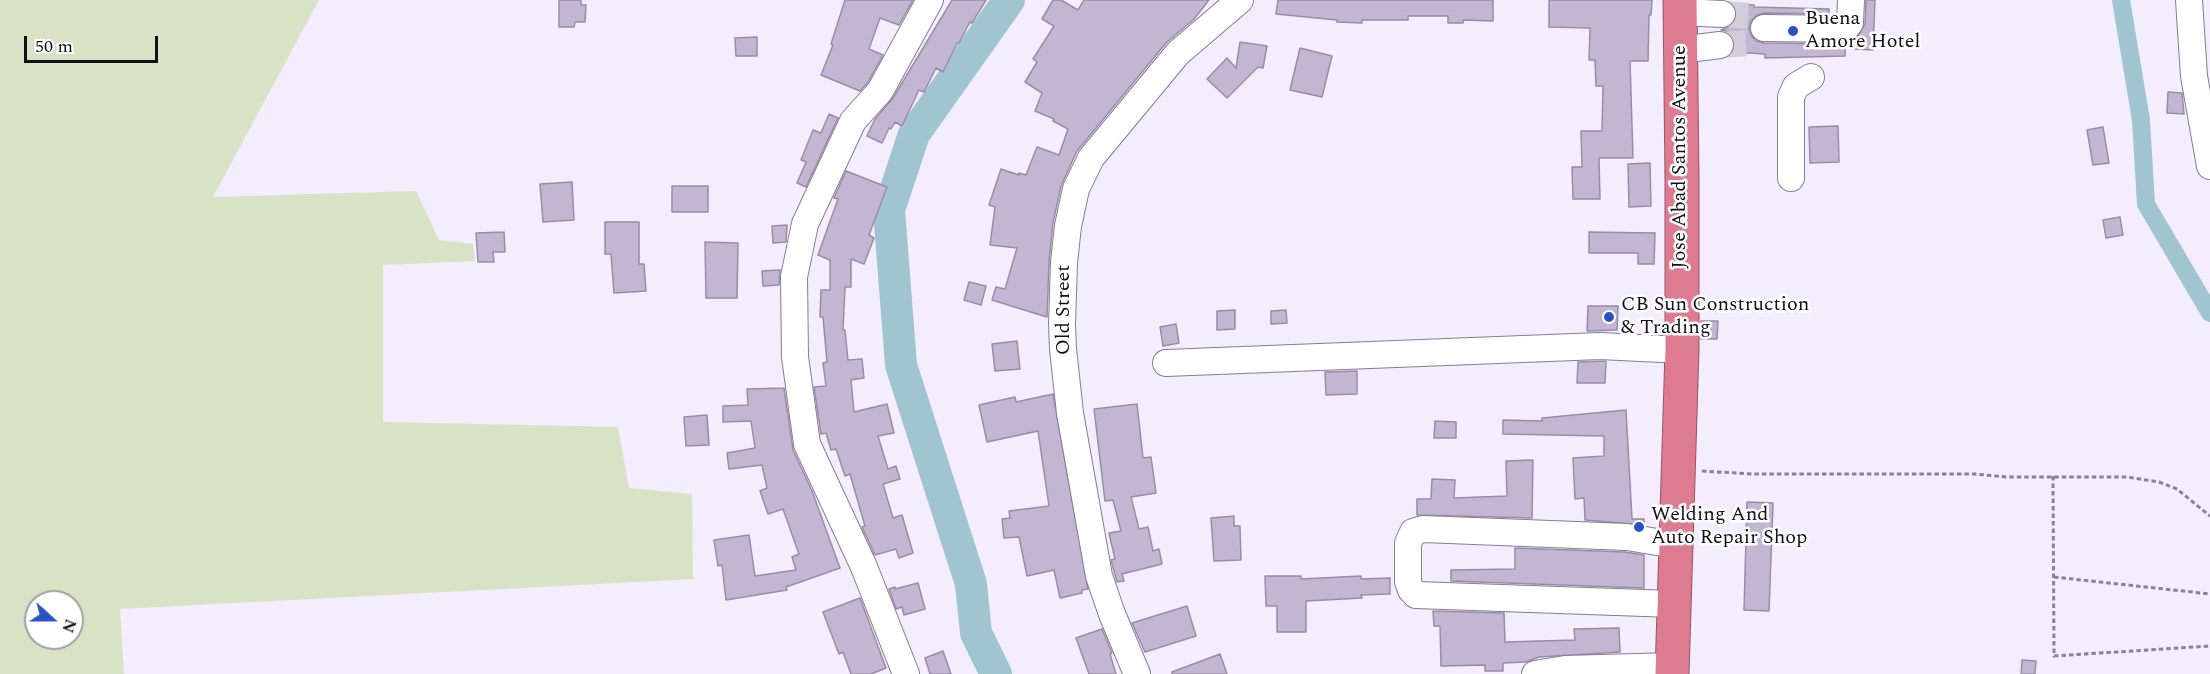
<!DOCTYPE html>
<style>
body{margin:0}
#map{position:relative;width:2210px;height:674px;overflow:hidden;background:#f4edfd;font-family:Spectral,serif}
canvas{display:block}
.north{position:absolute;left:24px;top:590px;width:60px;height:60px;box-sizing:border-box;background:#fff;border:2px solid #a19fa3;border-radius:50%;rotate:111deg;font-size:16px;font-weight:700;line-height:24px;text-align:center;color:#130f18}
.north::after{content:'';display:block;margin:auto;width:21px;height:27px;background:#2a51c0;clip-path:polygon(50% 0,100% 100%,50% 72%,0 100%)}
.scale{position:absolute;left:24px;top:36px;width:134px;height:27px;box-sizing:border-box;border:3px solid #130f18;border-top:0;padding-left:8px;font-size:18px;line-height:21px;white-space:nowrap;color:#130f18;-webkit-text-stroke:4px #fff;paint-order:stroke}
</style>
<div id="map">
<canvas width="2210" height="674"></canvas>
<div class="north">N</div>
<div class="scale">50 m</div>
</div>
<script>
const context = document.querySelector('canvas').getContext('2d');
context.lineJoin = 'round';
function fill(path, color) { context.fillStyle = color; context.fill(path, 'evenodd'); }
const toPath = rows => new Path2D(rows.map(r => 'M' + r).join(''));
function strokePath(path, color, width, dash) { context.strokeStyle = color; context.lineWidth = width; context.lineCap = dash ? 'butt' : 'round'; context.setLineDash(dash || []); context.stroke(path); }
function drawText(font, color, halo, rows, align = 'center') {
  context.font = font + ' Spectral,serif'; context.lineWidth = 5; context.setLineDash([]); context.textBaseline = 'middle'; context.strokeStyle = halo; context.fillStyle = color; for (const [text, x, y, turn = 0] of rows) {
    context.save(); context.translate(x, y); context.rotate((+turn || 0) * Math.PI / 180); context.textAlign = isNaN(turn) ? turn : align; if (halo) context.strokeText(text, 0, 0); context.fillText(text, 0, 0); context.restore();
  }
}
fill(toPath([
 [0,0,319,0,213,197,416,191,439,240,473,244,475,261,383,265,383,422,618,427,629,488,692,494,693,579,120,609,124,674,0,674],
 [36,602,72,602,72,638,36,638]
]), '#d8e3c6');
strokePath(toPath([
 [2121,0,2141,120,2146,204,2210,313]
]), '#a0c5d1', 18);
strokePath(toPath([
 [996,674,976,633,971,584,901,365,889,210,914,134,1009,0]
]), '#a0c5d1', 32);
const building = toPath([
 [559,0,581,0,581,5,586,5,585,22,575,22,574,27,559,27,559,0],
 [845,0,913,0,899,25,880,18,869,49,883,55,868,82,860,91,821,75,833,45,831,44,845,0],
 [952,0,986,0,972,23,970,22,959,43,957,43,943,72,936,68,924,92,919,90,902,126,895,122,891,129,889,128,882,143,867,136,875,119,893,98,952,0],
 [1053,0,1061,0,1078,10,1084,0,1209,0,1194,19,1166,43,1077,151,1061,186,1053,223,1049,262,1047,317,992,300,996,287,1005,289,1017,248,990,245,995,207,989,205,1001,169,1019,175,1019,173,1026,175,1037,147,1059,155,1068,129,1053,121,1054,119,1035,111,1042,93,1025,82,1037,62,1033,59,1054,26,1042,19,1053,0],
 [1278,0,1493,0,1493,21,1463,20,1463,23,1448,23,1448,16,1408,16,1408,20,1362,20,1362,23,1337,22,1337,20,1276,14,1278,0],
 [1549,0,1652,0,1651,15,1649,15,1648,61,1630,61,1633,158,1599,158,1600,199,1573,199,1572,167,1582,167,1581,131,1602,131,1603,86,1596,86,1595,60,1589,60,1590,28,1549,27,1549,0],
 [1866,0,1875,0,1873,50,1855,49,1856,39,1865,24,1866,0],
 [1733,4,1754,5,1754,7,1829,9,1829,14,1764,13,1757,15,1751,21,1749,28,1751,35,1756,41,1764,43,1845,44,1845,56,1765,58,1765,54,1733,52,1735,44,1732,36,1726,31,1721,30,1729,27,1735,22,1737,14,1733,4],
 [757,37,757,56,736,56,735,38,757,37],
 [1240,42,1267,46,1263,68,1258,67,1227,98,1207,79,1227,58,1236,68,1240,42],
 [1300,48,1332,56,1322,97,1290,90,1300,48],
 [2168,92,2182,93,2184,114,2167,113,2168,92],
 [829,114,838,118,806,187,797,183,806,162,801,160,813,130,821,133,829,114],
 [1838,126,1839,162,1810,163,1809,127,1838,126],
 [2103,127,2109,163,2093,165,2087,130,2103,127],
 [1650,163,1651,206,1629,207,1628,164,1650,163],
 [846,171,887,187,869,235,874,238,864,264,851,259,851,287,845,287,843,330,845,330,848,360,862,359,864,378,851,380,854,412,887,404,894,433,878,436,888,469,896,466,900,479,883,484,893,518,902,515,913,553,899,558,896,549,875,555,862,527,865,526,850,474,845,476,836,449,831,450,826,433,821,434,814,387,826,386,823,363,827,362,823,317,820,317,821,290,830,290,830,260,818,255,838,199,834,198,846,171],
 [572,182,574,220,543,222,540,184,572,182],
 [672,186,708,186,708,212,672,212,672,186],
 [2120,217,2123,235,2106,238,2103,220,2120,217],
 [605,222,639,222,639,264,644,264,646,291,614,293,611,254,605,254,605,222],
 [787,225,786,242,773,243,772,226,787,225],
 [504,232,505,252,493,252,494,262,478,262,476,233,504,232],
 [1589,232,1655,233,1654,264,1638,264,1638,253,1589,253,1589,232],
 [705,242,738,243,737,298,706,298,705,242],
 [780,270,779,285,763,286,762,271,780,270],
 [969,282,986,286,981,305,964,300,969,282],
 [1588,306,1618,306,1617,330,1587,331,1588,306],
 [1235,310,1235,329,1217,330,1217,311,1235,310],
 [1286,310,1287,323,1271,324,1271,311,1286,310],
 [1701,321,1718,321,1717,339,1701,339,1701,321],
 [1176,324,1179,343,1163,346,1160,327,1176,324],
 [1017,341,1020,369,995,371,992,344,1017,341],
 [1606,361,1605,383,1577,383,1578,362,1606,361],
 [1357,371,1357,394,1326,395,1325,372,1357,371],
 [784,388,793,450,812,491,840,568,786,587,787,590,726,600,722,565,718,566,714,540,749,535,755,576,796,570,792,557,799,554,783,509,768,514,760,491,767,488,762,465,729,469,727,453,755,448,751,421,723,422,723,406,748,405,747,389,784,388],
 [1053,394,1088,589,1082,590,1082,593,1060,598,1054,570,1027,576,1019,537,1004,538,1002,519,1010,518,1009,511,1049,506,1038,431,987,442,979,405,1015,397,1016,402,1053,394],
 [1137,404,1143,458,1151,457,1156,493,1131,497,1139,529,1148,527,1153,551,1159,549,1162,564,1122,574,1124,581,1117,582,1111,560,1115,559,1109,533,1121,531,1113,500,1105,501,1094,409,1137,404],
 [1626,410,1632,519,1644,519,1644,525,1585,520,1584,498,1575,499,1573,458,1604,456,1604,436,1503,434,1503,420,1542,421,1542,418,1626,410],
 [707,415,709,445,686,446,684,417,707,415],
 [1435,421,1456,422,1456,438,1434,438,1435,421],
 [1533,460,1532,518,1417,515,1417,499,1431,499,1432,479,1455,480,1454,498,1507,496,1506,461,1533,460],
 [1747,502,1773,503,1769,611,1744,610,1747,502],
 [1234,516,1234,526,1240,526,1241,560,1214,561,1211,518,1234,516],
 [1515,548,1625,552,1644,555,1644,588,1451,581,1451,570,1515,569,1515,548],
 [1265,576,1301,576,1301,579,1361,576,1361,579,1390,578,1390,594,1361,595,1362,598,1306,601,1306,632,1277,632,1277,606,1266,606,1265,576],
 [918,583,925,609,904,615,902,607,896,609,889,589,895,587,895,589,918,583],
 [860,598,886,668,871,674,851,674,843,652,839,654,823,612,860,598],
 [1187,606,1196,636,1145,652,1132,623,1187,606],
 [1433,611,1504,613,1505,642,1575,640,1574,629,1619,628,1620,652,1539,657,1526,662,1503,663,1503,671,1485,671,1485,665,1441,666,1440,626,1434,626,1433,611],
 [1102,629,1112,653,1110,654,1116,674,1089,674,1076,638,1102,629],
 [943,651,951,674,930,674,925,658,943,651],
 [1220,654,1227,674,1172,674,1172,672,1220,654],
 [2022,660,2036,661,2035,674,2021,674,2022,660]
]);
fill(building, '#c3b6d2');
strokePath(building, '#988da5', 1.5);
strokePath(toPath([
 [1722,14,1753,16],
 [1720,45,1752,43]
]), '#d2ccdb', 26, [26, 13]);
const minor = toPath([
 [2189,0,2194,76,2210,166],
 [1680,12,1722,14],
 [1764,28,1845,29,1850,23,1851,0],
 [1680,50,1720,45],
 [1791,178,1791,97,1796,86,1811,77],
 [1166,363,1600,346,1682,350],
 [1673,604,1416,595,1411,590,1408,582,1408,543,1413,532,1423,529,1627,537,1675,545],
 [906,674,864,567,807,444,795,357,794,277,805,224,853,121,880,91,930,0],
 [1137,674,1112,614,1099,576,1070,413,1063,349,1062,324,1064,263,1068,226,1076,189,1091,158,1178,53,1240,0],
 [1535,674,1565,669,1672,666]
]);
const highway = toPath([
 [1672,674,1682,350,1682,180,1680,0]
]);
strokePath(minor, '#867c93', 28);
strokePath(highway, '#965666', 35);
strokePath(toPath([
 [1702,471,1753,474,1975,474,2006,477,2127,477,2159,482,2177,489,2210,516],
 [2053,476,2054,656,2210,646],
 [2054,577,2210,594]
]), '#898390', 3, [4.5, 3]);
strokePath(minor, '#fff', 26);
strokePath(highway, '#dd7c90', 33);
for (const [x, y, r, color] of [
 [1793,31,6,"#2a51c0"],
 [1609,317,6,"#2a51c0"],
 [1639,527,6,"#2a51c0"]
]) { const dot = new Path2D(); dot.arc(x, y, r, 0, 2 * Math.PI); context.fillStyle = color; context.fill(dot); strokePath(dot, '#fff', 2); }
drawText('20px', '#130f18', '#fff', [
 ["Buena",1805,20],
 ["Amore Hotel",1805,43],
 ["CB Sun Construction",1621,306],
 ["& Trading",1621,329],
 ["Welding And",1651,516],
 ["Auto Repair Shop",1651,539]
], 'left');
drawText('20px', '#130f18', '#fff', [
 ["Jose Abad Santos Avenue",1681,157,-90],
 ["Old Street",1065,310,-90]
]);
</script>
